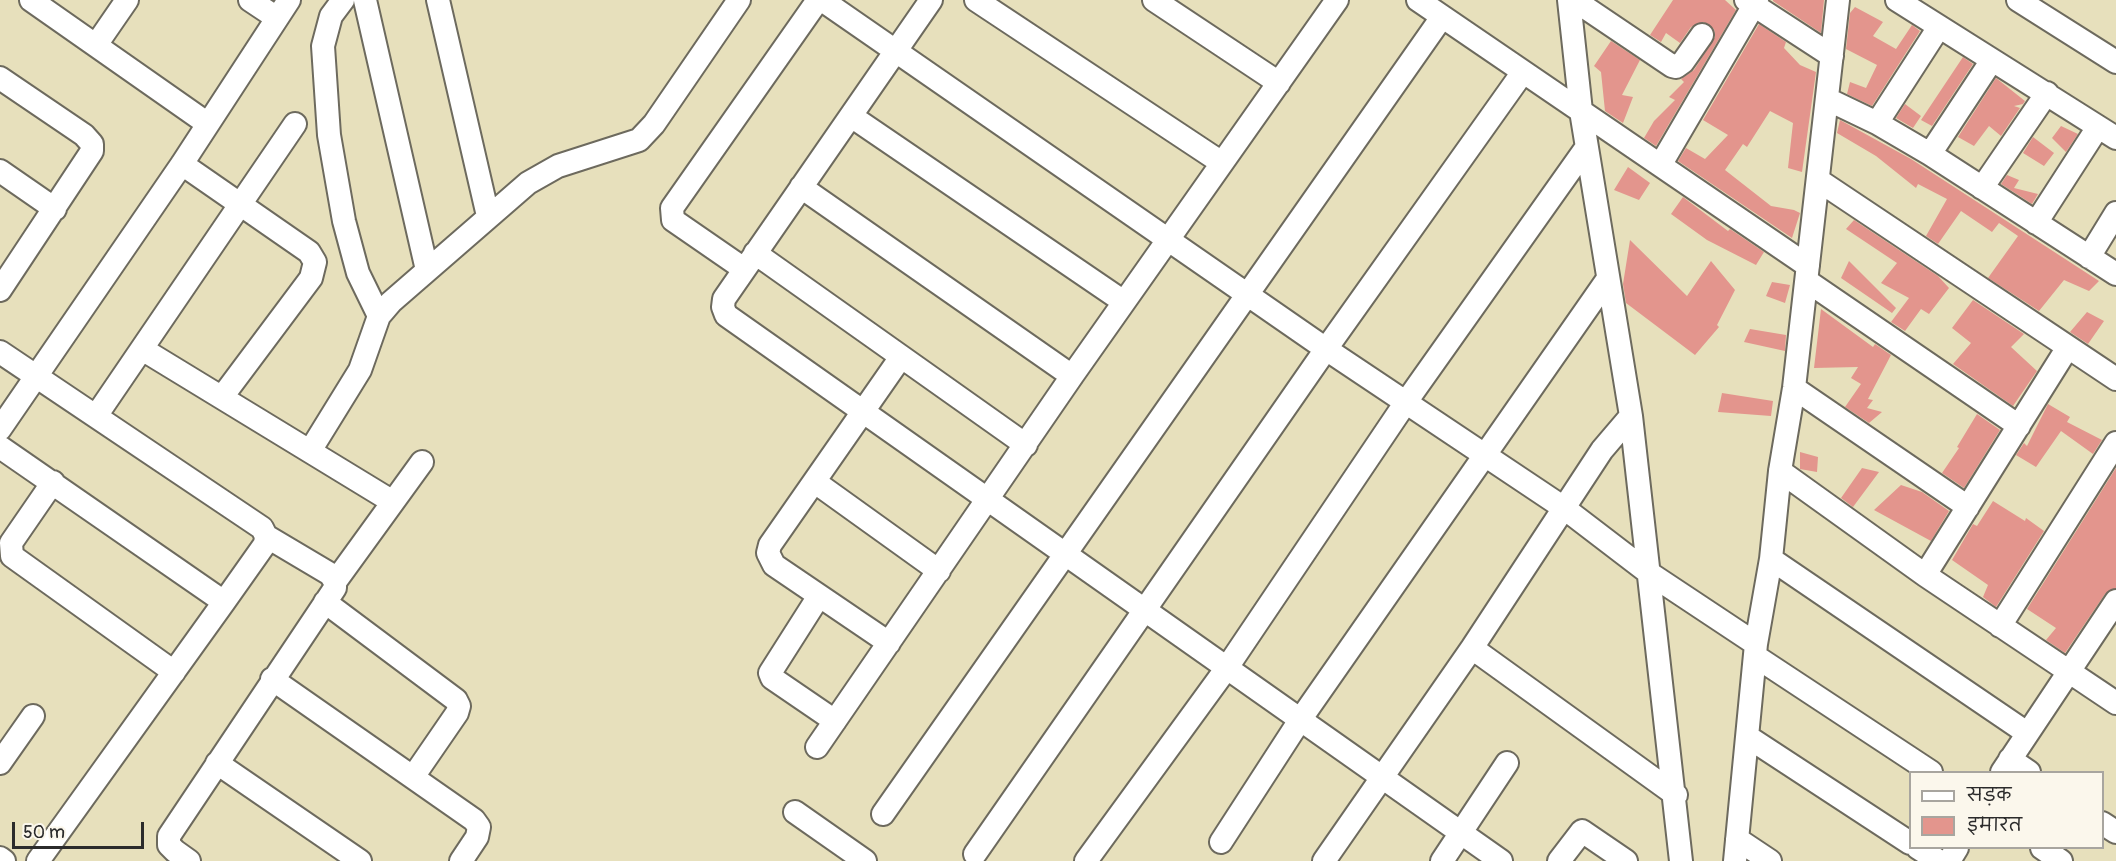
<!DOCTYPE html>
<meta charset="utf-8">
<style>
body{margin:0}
#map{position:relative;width:2116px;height:861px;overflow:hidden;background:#e7e0bc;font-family:Pangolin,"Playpen Sans Deva",sans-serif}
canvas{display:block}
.legend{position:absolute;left:1909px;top:771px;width:195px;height:78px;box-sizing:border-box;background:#fbf7ec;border:2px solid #a8a59f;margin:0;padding:8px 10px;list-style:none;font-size:18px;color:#2b2b2b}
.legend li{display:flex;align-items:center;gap:12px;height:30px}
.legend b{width:30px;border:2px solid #a8a59f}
.scale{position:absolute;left:12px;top:822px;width:132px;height:27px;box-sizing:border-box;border:3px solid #2b2b2b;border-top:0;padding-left:8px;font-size:18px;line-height:21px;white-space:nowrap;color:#2b2b2b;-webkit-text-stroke:4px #fbf7ec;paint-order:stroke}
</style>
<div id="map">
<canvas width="2116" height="861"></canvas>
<ul class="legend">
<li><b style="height:8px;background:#fff"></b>सड़क</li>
<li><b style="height:16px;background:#e3958d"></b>इमारत</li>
</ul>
<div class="scale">50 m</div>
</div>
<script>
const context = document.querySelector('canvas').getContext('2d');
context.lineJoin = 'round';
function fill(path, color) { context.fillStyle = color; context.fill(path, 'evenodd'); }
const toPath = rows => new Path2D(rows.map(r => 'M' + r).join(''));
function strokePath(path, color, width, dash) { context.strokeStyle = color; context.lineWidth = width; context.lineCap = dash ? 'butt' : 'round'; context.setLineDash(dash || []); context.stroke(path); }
fill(toPath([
 [1673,0,1725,0,1736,10,1656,146,1644,138,1654,121,1675,100,1669,97,1684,82,1681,79,1694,70,1715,37,1714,29,1703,22,1691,27,1680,43,1666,33,1661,42,1650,35],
 [1773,0,1824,0,1821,33,1773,1],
 [1855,7,1883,22,1873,36,1896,49,1912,25,1920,31,1872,106,1847,94,1850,82,1866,88,1877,65,1846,49,1850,13],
 [1759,24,1786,42,1784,48,1800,65,1816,72,1802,172,1788,168,1793,123,1770,111,1747,147,1743,144,1725,170,1771,206,1794,210,1800,213,1792,238,1678,161,1686,148,1705,159,1728,135,1703,120],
 [1611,41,1640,60,1622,95,1633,97,1623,123,1605,111,1601,72,1594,66],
 [1963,57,1973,64,1932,126,1921,120],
 [1996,78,2025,101,2023,104,2014,106,2020,108,2001,136,1989,126,1974,146,1958,137],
 [1905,104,1921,116,1913,128,1896,118],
 [1840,120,1911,159,2099,281,2089,291,2064,280,2039,311,1988,278,2018,236,1999,223,1992,232,1961,211,1938,244,1926,236,1947,199,1918,184,1916,188,1876,156,1837,133],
 [2061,126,2078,134,2066,152,2052,138],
 [2033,137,2054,153,2044,166,2023,153],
 [1628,167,1650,183,1639,200,1614,190],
 [2007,175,2019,180,2014,188,2038,194,2032,204,2001,184],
 [1683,197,1728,231,1730,229,1764,252,1756,265,1707,240,1671,214],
 [1854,220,1938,276,1949,288,1929,314,1921,309,1905,331,1891,322,1909,298,1881,283,1897,263,1846,229],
 [1630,240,1687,296,1711,261,1735,290,1717,325,1719,327,1695,355,1626,303,1623,284],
 [1849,261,1896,308,1892,313,1841,278],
 [1772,282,1790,285,1785,303,1766,296],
 [1973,300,2024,334,2011,347,2037,371,2013,406,1953,364,1971,343,1952,328],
 [1821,309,1873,347,1875,344,1891,355,1868,399,1873,400,1867,408,1882,412,1869,423,1845,407,1861,384,1851,378,1858,367,1814,368],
 [2087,312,2104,321,2088,344,2070,332],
 [1750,329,1786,335,1785,351,1744,342],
 [1722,393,1773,401,1771,416,1718,412],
 [2048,404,2070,417,2067,422,2102,440,2093,454,2061,431,2036,467,2016,455,2024,443,2027,446],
 [1977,414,2000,430,1964,488,1942,473,1959,448,1957,447],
 [1800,452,1818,457,1817,472,1800,469],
 [1862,468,1879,472,1853,507,1841,498],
 [2116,468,2116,588,2105,594,2065,653,2046,640,2056,628,2027,609],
 [1901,485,1922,492,1949,511,1931,541,1874,510],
 [1993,501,2025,521,2026,518,2044,531,1996,607,1983,597,1988,585,1952,560,1973,524,1977,526]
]), '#e3958d');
const minor = toPath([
 [31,0,208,124],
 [250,0,277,18],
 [343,0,331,16,323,46,329,135,344,221,358,273,379,316],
 [365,0,427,270],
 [438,0,488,216],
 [822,0,1326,349,1564,508,1649,573,1756,644],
 [931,0,724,299,723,307,726,315,1501,861],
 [976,0,1222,163],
 [1154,0,1279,83],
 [1418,0,1808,266],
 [1569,0,1581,111,1631,416,1681,861],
 [1574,0,1672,66,1676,67,1683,62,1702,35],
 [1746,0,1832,56],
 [1897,0,2116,138],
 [2018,0,2116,62],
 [96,45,127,0],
 [0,78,84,135,92,144,92,151,0,290],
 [1827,99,1877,123,1930,154,2116,274],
 [851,116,1124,302],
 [1877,123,1939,27],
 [1930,154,1992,60],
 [182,164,309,252,315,262,311,278,222,397],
 [1661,164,1757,0],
 [0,171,55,209],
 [1818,180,2116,379],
 [801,187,1072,376],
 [1982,188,2047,93],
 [2036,223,2098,127],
 [755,253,1026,445],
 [2089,257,2116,213],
 [744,269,673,220,672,208,818,0],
 [1807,281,2019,426],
 [142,349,393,502],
 [0,352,262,528,266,536,265,544,224,602,38,861],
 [1794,388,1968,507],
 [96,416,295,124],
 [0,429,182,164,289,0],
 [0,447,224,602],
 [310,451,360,370,379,316,391,302,528,183,558,166,639,140,654,124,739,0],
 [1780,471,1925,575,2116,703],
 [53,482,11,543,12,556,174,672],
 [815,482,939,571],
 [1771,559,2027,733],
 [1925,575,2068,347],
 [335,582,422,462],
 [819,596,770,673,772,678,835,721],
 [325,602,456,700,459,706,457,713,413,777],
 [2000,626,2116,443],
 [889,643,774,565,768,553,770,545,901,357],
 [1472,648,1676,795],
 [1755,656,1931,772],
 [272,679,474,820,479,827,477,837,461,861],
 [1748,737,1910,843],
 [817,747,1072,376,1337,0],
 [2010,759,2029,772],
 [0,763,33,716],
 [217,763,360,861],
 [2002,772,2116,601],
 [795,812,865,861],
 [883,814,1442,17],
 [2102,823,2116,832],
 [1737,839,1770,861],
 [1221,842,1300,720,1607,280],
 [1918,848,1939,861],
 [2042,848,2061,861],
 [975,854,1326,349,1523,72],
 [0,858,4,861],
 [189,861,175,851,169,845,169,836,335,588,335,582,330,574,266,536],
 [1086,861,1226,669,1406,402,1586,148],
 [1324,861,1472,648,1602,450,1631,416],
 [1442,861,1507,763],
 [1559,861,1582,831,1626,861],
 [1735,861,1756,644,1771,559,1780,471,1794,388,1838,0],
 [1949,861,1957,848]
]);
strokePath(minor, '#6d6a5e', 26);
strokePath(minor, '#fff', 22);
</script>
